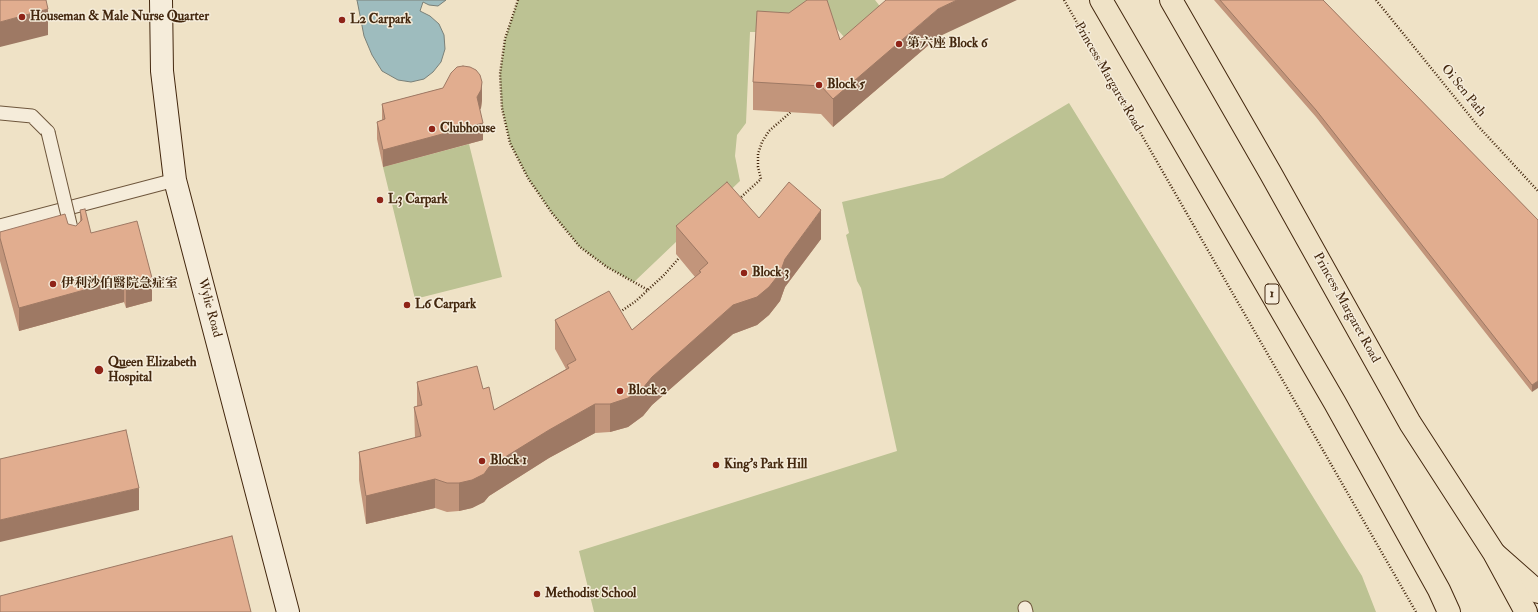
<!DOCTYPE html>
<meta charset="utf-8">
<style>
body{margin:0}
canvas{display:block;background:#efe2c6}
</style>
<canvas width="1538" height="612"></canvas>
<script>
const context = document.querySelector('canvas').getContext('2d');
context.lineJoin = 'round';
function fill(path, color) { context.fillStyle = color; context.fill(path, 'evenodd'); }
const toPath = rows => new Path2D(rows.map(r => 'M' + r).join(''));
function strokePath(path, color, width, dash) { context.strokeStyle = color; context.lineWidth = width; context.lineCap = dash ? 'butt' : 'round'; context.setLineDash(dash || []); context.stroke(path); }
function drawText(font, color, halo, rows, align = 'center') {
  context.font = font + ' "IM FELL Double Pica","Noto Serif TC",serif'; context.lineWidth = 3; context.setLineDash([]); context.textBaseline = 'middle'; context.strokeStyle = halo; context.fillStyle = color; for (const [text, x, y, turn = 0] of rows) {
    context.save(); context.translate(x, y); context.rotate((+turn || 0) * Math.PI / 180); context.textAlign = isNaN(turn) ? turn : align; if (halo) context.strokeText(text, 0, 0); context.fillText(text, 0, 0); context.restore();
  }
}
fill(toPath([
 [518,0,875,0,886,14,854,48,818,8,788,32,750,32,746,123,737,135,735,156,740,181,634,282,607,267,580,247,552,213,528,178,510,143,502,108,500,74,505,39],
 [1069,103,1362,576,1376,612,594,612,579,551,897,451,861,288,857,281,846,235,849,233,842,202,943,178],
 [469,144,502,277,415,299,383,167]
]), '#bcc293');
const water = toPath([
 [357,0,446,0,438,6,429,5,423,2,420,11,430,16,439,24,444,35,445,49,441,62,433,72,424,79,411,82,398,80,382,71,372,55,364,36,357,0]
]);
fill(water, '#9ebcbe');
strokePath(water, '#7a8078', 1);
const lane = toPath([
 [0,113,32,116,48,132],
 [0,226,175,180],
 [1025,608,1026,612]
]);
const secondary = toPath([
 [161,0,162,71,175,180,288,612]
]);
const primary = toPath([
 [1495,554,1538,592]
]);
const highway = toPath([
 [1101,0,1335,403,1439,590,1449,612],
 [1171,0,1271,174,1410,423,1494,553,1526,612]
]);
strokePath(lane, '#6e563c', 15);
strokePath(secondary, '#43270e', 24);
strokePath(primary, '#43270e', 24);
strokePath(highway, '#43270e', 24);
strokePath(toPath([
 [518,0,505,39,500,74,502,108,510,143,528,178,552,213,580,247,607,267,648,290],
 [1064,0,1416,612],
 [1376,0,1478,126,1538,191],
 [739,199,761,179,758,167,758,154,762,142,769,131,792,111],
 [620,312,636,301,664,275,679,258]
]), '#43270e', 2.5, [1, 2]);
strokePath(lane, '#f5ecda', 13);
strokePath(secondary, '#f5ecda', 22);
strokePath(primary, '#efe2c6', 22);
strokePath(highway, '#efe2c6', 22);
const laneBridge = toPath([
 [48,132,74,241]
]);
strokePath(laneBridge, '#6e563c', 15, []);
strokePath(laneBridge, '#f5ecda', 13);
fill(toPath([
 [1214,0,1323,0,1538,220,1532,392,1316,117],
 [938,37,833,127,821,114,753,110,753,82,840,40],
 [443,88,482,100,481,108,480,109,483,140,383,167,377,139,377,122,382,120,382,104],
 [80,210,91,233,152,301,126,308,124,302,19,331,0,261,0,232,76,226,80,221],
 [759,218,821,239,785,287,780,301,769,315,757,325,733,334,652,405,643,416,628,427,610,432,595,433,549,458,489,496,484,502,472,508,459,511,447,512,435,508,366,524,359,480,359,452,415,438,414,407,417,407,417,382,483,389,494,410,566,369,555,349,555,320,632,330,695,277,676,254,676,226]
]), '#c2957b');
fill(toPath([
 [957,0,1017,0,938,37,833,127,833,99,938,9],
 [48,9,48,35,0,47,0,22],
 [482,82,482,100,481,108,477,115,477,97],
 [483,123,483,140,383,167,383,150],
 [821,210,821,239,785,287,780,301,769,315,757,325,733,334,652,405,643,416,628,427,610,432,610,404,652,377,785,259],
 [152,278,152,301,126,308,126,285],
 [124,279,124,302,19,331,19,308],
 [1538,381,1538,388,1532,392,1532,385],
 [595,404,595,433,549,458,489,496,484,502,472,508,459,511,459,483,549,430],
 [435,479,435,508,366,524,366,496],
 [139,488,139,510,0,542,0,520]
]), '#9e7964');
const building = toPath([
 [0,0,46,0,48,9,0,22,0,0],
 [807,0,827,0,840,40,886,0,957,0,938,9,833,99,821,86,753,82,757,11,789,13,807,0],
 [1220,0,1323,0,1538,220,1538,381,1532,385,1316,110,1220,0],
 [463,66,470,67,476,70,480,75,482,82,481,90,477,97,483,123,383,150,377,122,385,119,382,104,443,88,451,73,457,67,463,66],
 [727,182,759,218,789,182,821,210,785,259,780,273,769,287,757,297,733,305,652,377,643,388,628,398,610,404,595,404,549,430,489,467,484,474,472,480,459,483,447,483,435,479,366,496,359,452,421,436,414,407,422,405,417,382,477,366,483,389,489,387,494,410,569,368,567,365,576,360,555,320,609,291,632,330,701,272,699,271,708,263,676,226,727,182],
 [85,209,91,233,137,221,152,278,126,285,124,279,19,308,0,238,0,232,65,214,68,224,76,226,82,220,80,210,85,209],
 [126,430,139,488,0,520,0,459,126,430],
 [232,536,251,612,0,612,0,596,232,536]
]);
fill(building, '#e1ad8f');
strokePath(building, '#9e7964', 1);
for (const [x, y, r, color] of [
 [22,17,4,"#8f2418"],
 [342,20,4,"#8f2418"],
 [899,44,4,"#8f2418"],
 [819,85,4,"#8f2418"],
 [432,129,4,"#8f2418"],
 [380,200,4,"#8f2418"],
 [744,273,4,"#8f2418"],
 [53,284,4,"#8f2418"],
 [407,305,4,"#8f2418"],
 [99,370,5,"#8f2418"],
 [620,391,4,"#8f2418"],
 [482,461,4,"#8f2418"],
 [716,465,4,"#8f2418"],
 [537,594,4,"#8f2418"]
]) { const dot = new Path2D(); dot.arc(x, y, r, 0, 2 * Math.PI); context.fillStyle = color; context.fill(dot); strokePath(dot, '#f5ecda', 1.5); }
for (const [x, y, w] of [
 [1272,294,14]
]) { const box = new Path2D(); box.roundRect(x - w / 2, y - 10, w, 20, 3); context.fillStyle = '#f5ecda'; context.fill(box); strokePath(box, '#43270e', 1); }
drawText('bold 12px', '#43270e', null, [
 ["1",1272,294]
]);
drawText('bold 13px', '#43270e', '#f5ecda', [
 ["Houseman & Male Nurse Quarter",30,17],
 ["L2 Carpark",350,20],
 ["第六座 Block 6",907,44],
 ["Block 5",827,85],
 ["Clubhouse",440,129],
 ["L3 Carpark",388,200],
 ["Block 3",752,273],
 ["伊利沙伯醫院急症室",61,284],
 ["L6 Carpark",415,305],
 ["Queen Elizabeth",108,363],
 ["Hospital",108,378],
 ["Block 2",628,391],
 ["Block 1",490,461],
 ["King's Park Hill",724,465],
 ["Methodist School",545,594]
], 'left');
drawText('13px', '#43270e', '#f5ecda', [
 ["Princess Margaret Road",1108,77,60],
 ["Oi Sen Path",1463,91,51],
 ["Wylie Road",209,308,75],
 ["Princess Margaret Road",1346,308,61]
]);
</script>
